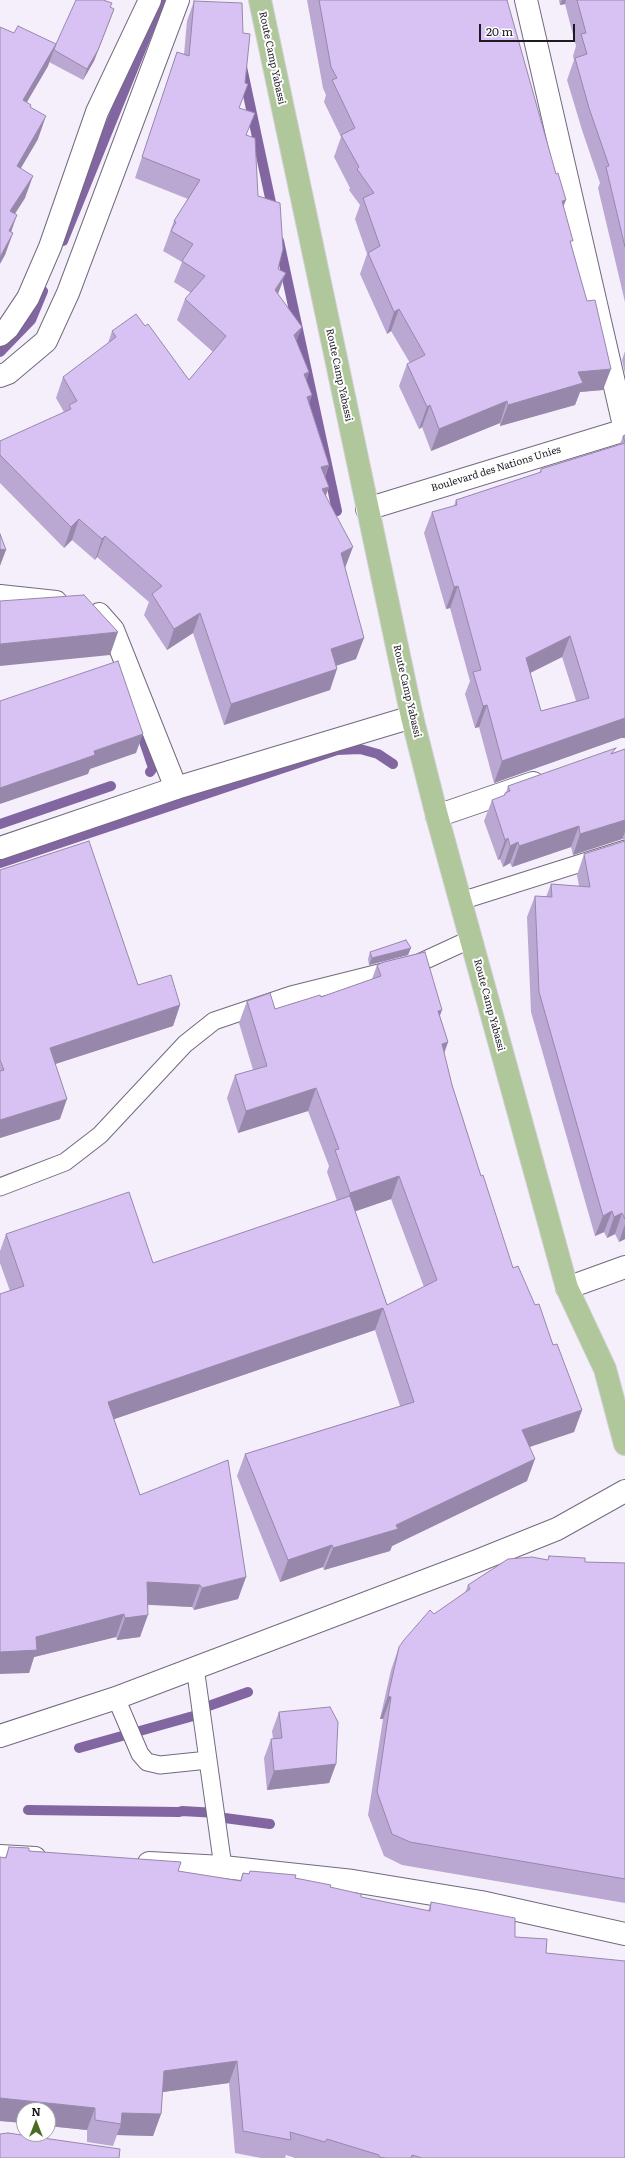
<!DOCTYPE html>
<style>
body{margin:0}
#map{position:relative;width:625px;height:2158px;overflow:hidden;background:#f5effc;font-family:Literata,serif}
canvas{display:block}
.north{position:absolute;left:16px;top:2102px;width:40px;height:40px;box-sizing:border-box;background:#fff;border:1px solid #a5a3a7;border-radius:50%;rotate:0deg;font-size:11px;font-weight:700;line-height:16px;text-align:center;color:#1e1a22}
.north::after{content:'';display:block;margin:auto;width:14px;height:18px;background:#496c24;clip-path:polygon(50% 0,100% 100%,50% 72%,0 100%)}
.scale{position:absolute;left:479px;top:24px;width:96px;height:18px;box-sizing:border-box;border:2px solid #1e1a22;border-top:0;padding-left:5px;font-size:12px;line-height:14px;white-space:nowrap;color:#1e1a22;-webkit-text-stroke:3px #fff;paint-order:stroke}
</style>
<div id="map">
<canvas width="625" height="2158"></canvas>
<div class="north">N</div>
<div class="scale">20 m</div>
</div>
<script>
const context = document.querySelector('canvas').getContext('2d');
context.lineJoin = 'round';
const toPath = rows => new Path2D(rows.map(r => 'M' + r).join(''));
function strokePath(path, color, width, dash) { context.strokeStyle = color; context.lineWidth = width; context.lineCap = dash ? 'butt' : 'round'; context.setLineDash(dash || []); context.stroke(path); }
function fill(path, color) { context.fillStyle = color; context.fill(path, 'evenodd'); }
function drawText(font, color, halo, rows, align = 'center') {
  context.font = font + ' Literata,serif'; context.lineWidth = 4; context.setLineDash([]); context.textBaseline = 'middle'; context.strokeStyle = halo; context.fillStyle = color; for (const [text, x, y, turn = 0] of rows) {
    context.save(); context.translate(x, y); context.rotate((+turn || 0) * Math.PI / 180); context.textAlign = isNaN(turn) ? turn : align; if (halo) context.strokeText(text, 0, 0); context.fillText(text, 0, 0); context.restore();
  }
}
strokePath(toPath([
 [242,67,273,212],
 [63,241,161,0],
 [279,241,337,511],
 [0,352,31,320,43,291],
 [138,724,153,768,150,772],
 [0,824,111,786],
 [0,863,337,750,360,749,378,754,393,764],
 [79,1748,204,1713,203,1708,248,1692],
 [28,1810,179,1812,182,1811,217,1813,217,1817,270,1824]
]), '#8266a1', 10);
const service = toPath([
 [461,901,625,849],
 [0,1187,65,1162,100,1135,185,1044,214,1021,291,995,419,963,471,939],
 [195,1667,223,1867],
 [116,1698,140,1754,147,1762,160,1765,208,1760]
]);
const minor = toPath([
 [526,0,625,430],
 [0,335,8,328,28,298,50,247,97,112,150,0],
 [0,376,8,373,46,341,68,293,178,0],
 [367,509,625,430],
 [0,596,56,602],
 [99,614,113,630,176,788],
 [437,816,533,783],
 [567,1288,625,1267]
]);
const tertiary = toPath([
 [0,848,176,788,412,717],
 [0,1736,116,1698,477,1561,557,1529,625,1491],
 [0,1856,35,1858],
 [149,1863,223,1867,353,1881,481,1902,625,1934]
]);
const primary = toPath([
 [260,0,412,717,437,816,567,1288,605,1369,625,1444]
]);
strokePath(service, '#726a7d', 19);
strokePath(minor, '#726a7d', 24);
strokePath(tertiary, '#726a7d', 24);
strokePath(primary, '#d2d1d3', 24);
strokePath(service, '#fff', 17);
strokePath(minor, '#fff', 22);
strokePath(tertiary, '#fff', 22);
strokePath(primary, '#b0c69b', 22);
fill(toPath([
 [307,0,507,0,563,206,571,246,603,390,580,392,575,405,500,426,500,423,431,451,422,427,419,429,399,386,407,364,410,363,391,331,387,334,360,274,367,254,355,219,360,205,349,190,350,188,334,157,341,137,324,102,326,95,323,88],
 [559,0,625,0,625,302,598,188,600,183,582,130,567,80,574,60,573,56,576,46,565,4,560,5],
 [194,1,239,108,247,135,258,196,278,269,278,294,302,327,296,341,309,372,306,380,312,395,309,403,329,465,325,477,329,487,326,495,345,568,356,659,336,666,330,690,224,725,193,633,167,650,144,615,149,602,97,557,95,560,72,540,64,548,0,483,0,455,64,412,56,398,63,377,108,343,112,331,145,326,189,380,213,352,177,320,185,299,191,293,174,282,182,262,163,251,174,221,188,199,135,178,177,52,184,54,187,21],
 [110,7,114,9,110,20,94,61,83,80,49,62,48,66,27,102,30,107,38,139,21,168,25,198,15,214,11,232,5,255,14,33,56,44],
 [625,351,625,374,622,360],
 [625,435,625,738,621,738,494,783,479,727,475,728,465,694,470,681,450,608,446,609,424,533,432,512,454,506,456,500,539,473,541,469,620,444,623,436],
 [562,657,576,701,541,711,530,673],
 [625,749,625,840,622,839,573,855,571,847,512,867,510,863,503,867,500,859,498,860,484,821,492,800,504,796,505,793,506,793,508,786],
 [625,841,625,1239,619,1242,615,1234,607,1238,604,1232,595,1236,531,1012,527,917,535,896,546,897,551,884,579,886,577,875,584,854],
 [0,870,138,985,180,1005,173,1026,55,1064,60,1119,0,1138],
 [370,952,408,955,369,965,368,959],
 [377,965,440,1016,448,1042,444,1054,452,1085,481,1176,513,1268,553,1345,582,1410,574,1432,530,1447,527,1481,392,1546,390,1551,324,1570,323,1567,280,1582,237,1476,245,1454,400,1406,375,1330,114,1419,140,1495,246,1577,238,1599,194,1610,192,1607,148,1605,140,1637,117,1640,116,1637,34,1657,29,1673,10,1291,0,1263,0,1251,6,1234,153,1263,337,1201,327,1172,329,1166,308,1111,238,1133,227,1098,235,1075,253,1070,239,1023,247,1001,275,1009,321,997,372,979],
 [391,1199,424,1287,387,1305,355,1211],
 [549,1556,585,1562,625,1563,625,1903,402,1865,384,1856,368,1815,383,1719,380,1719,391,1670,399,1647,434,1614,465,1593,468,1585,548,1560],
 [279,1712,336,1764,329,1783,267,1790,264,1758,271,1739,273,1739,272,1731],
 [9,1847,29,1851,178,1871,240,1881,243,1873,295,1878,330,1887,361,1897,428,1911,431,1902,515,1937,546,1953,625,2158,295,2158,286,2155,285,2158,261,2158,235,2153,229,2083,162,2092,161,2114,153,2136,117,2135,113,2146,87,2142,87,2130,48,2126,48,2110,24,2123,0,2121,0,1857,5,1858]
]), '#baa7d2');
fill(toPath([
 [562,0,566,0,565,4,560,5],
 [114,9,94,61,83,80,87,69],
 [56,44,48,66,15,122,23,100],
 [46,116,38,139,9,188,17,166],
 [33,176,25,198,2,233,10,211],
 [566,200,558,221,562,201],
 [17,215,9,238,9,231],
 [13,233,5,255,0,264,0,257],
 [286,273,278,294,275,290],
 [399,309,391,331,387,334,394,312],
 [302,327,294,348,294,335],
 [611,369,603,390,580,392,575,405,500,426,508,405,578,372],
 [309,372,302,393,304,374],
 [312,395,305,415,307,397],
 [507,401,500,423,431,451,439,429],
 [430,405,422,427,419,429,427,407],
 [329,465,321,486,321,467],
 [329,487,321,508,322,489],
 [79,519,72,540,64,548,71,527],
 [105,536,97,557,95,560,102,539],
 [353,547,345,568,333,574,341,553],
 [0,549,6,550,0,566],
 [458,586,450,608,446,609,454,587],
 [200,613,193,633,167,650,174,629],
 [118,632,110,655,0,666,0,644],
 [570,636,562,657,518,679,526,658],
 [364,638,356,659,323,670,331,649],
 [337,669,330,690,224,725,231,704],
 [487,705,479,727,475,728,483,706],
 [625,718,625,738,621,738,494,783,502,761],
 [143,734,136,753,90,769,88,774,0,804,0,788,94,751],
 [625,820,625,832,622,839,573,855,580,834],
 [579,826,571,847,512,867,519,846],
 [508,838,500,859,498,860,505,840],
 [518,842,510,863,503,867,510,846],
 [411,948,408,955,369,965,372,958],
 [180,1005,173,1026,43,1068,50,1048],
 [442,1010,434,1032,438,1011],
 [448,1042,440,1064,442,1044],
 [316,1088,308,1111,238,1133,246,1111],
 [67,1099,60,1119,0,1138,0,1120],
 [399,1176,391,1199,342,1216,350,1193],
 [612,1211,604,1232,595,1236,603,1216],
 [622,1213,615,1234,607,1238,614,1217],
 [625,1224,625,1239,619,1242],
 [383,1308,375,1330,100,1424,108,1402],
 [582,1410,574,1432,514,1452,522,1430],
 [535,1459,527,1481,392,1546,390,1551,324,1570,333,1548,396,1525],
 [332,1545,323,1567,280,1582,288,1560],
 [246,1577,238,1599,194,1610,202,1588],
 [147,1582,200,1585,192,1607,139,1604],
 [124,1614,116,1637,34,1657,29,1673,0,1674,0,1652,36,1637],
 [148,1615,140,1637,117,1640,125,1618],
 [388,1696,391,1697,383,1719,380,1719],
 [336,1764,329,1783,267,1790,274,1771],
 [237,2061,229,2083,156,2093,164,2071],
 [0,2098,95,2108,87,2130,48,2126,48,2110,24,2110,24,2123,0,2121],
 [122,2113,161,2114,153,2136,117,2135,121,2124]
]), '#9788ab');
const building = toPath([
 [76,0,103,0,112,3,110,7,114,9,98,50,87,69,54,50,56,44,76,0],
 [319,0,507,0,556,174,558,173,566,200,562,201,573,241,570,241,587,301,595,300,611,369,578,372,583,383,508,405,507,401,439,429,430,405,427,407,407,364,425,355,399,309,394,312,368,253,380,246,363,198,374,193,357,169,359,167,341,135,355,128,332,80,337,78,331,67,319,0],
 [577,0,625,0,625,247,606,167,609,166,589,108,575,58,587,54,581,34,586,33,577,0],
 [194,1,242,3,243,33,250,34,245,83,248,84,239,108,255,113,246,135,255,138,258,196,280,203,283,249,278,269,286,273,275,290,302,327,294,335,309,372,304,374,312,395,307,397,329,465,321,467,329,487,322,489,353,547,341,553,364,638,331,649,337,669,231,704,200,613,174,629,152,594,162,586,105,536,102,539,79,519,71,527,0,455,0,441,71,409,69,405,77,401,63,377,116,337,112,331,136,314,145,326,148,324,189,380,226,336,185,299,205,276,182,261,193,244,171,231,176,222,174,221,200,180,142,157,177,52,189,56,194,1],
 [18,26,56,44,23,100,31,105,30,107,46,116,17,166,33,176,10,211,17,215,9,231,13,233,0,257,0,27,14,33,18,26],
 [625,435,625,442,623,436,625,435],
 [625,443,625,718,502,761,487,705,483,706,473,672,481,670,458,586,454,587,432,512,457,505,456,500,541,472,541,469,625,443],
 [570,636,589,698,541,711,526,658,570,636],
 [0,534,6,550,0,549,0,534],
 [84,595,118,632,0,644,0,601,84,595],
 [118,661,143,734,94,751,95,755,0,788,0,701,118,661],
 [616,748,611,754,625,749,625,820,580,834,579,826,519,846,518,842,510,846,508,838,505,840,492,800,505,795,505,793,510,791,508,786,616,748],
 [89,841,138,985,171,975,180,1005,50,1048,67,1099,0,1120,0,1071,4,1070,0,1060,0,870,89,841],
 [625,841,625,1219,622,1213,614,1217,612,1211,603,1216,539,992,535,896,552,897,551,884,590,887,584,854,625,841],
 [406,940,411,948,372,958,370,952,406,940],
 [425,952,442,1010,438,1011,448,1042,442,1044,452,1085,481,1176,483,1175,513,1268,518,1266,535,1305,539,1304,553,1345,557,1344,582,1410,522,1430,535,1459,396,1525,398,1529,333,1548,332,1545,288,1560,245,1454,414,1402,383,1308,108,1402,140,1495,228,1460,246,1577,202,1588,200,1585,147,1582,148,1615,125,1618,124,1614,36,1637,37,1650,0,1652,0,1294,24,1286,6,1234,129,1192,153,1263,350,1196,387,1305,437,1280,399,1176,350,1193,335,1150,339,1149,316,1088,246,1111,235,1075,267,1066,247,1001,270,993,275,1009,320,995,321,997,381,976,377,965,384,962,425,952],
 [549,1556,585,1558,585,1562,625,1563,625,1879,410,1842,392,1834,377,1792,391,1697,388,1696,399,1647,404,1640,430,1610,434,1614,470,1589,468,1585,508,1559,532,1557,548,1560,549,1556],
 [330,1707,338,1722,336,1764,274,1771,271,1739,282,1738,279,1712,330,1707],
 [9,1847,29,1848,29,1851,181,1862,178,1871,241,1881,243,1873,249,1874,250,1871,296,1875,295,1878,331,1885,330,1887,361,1894,361,1897,430,1911,431,1902,515,1918,515,1937,547,1939,546,1953,625,1961,625,2158,422,2158,412,2155,411,2158,386,2158,379,2157,379,2155,327,2139,325,2142,290,2132,291,2140,243,2131,237,2061,164,2071,161,2114,122,2113,121,2124,95,2120,95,2108,0,2098,0,1857,6,1858,9,1847],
 [8,2133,120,2149,119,2158,0,2158,0,2134,8,2133]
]);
fill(building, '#d8c2f4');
strokePath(building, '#9788ab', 1);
drawText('10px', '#1e1a22', '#fff', [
 ["Route Camp Yabassi",272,58,78],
 ["Route Camp Yabassi",339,375,78],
 ["Boulevard des Nations Unies",496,469,-17],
 ["Route Camp Yabassi",407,691,77],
 ["Route Camp Yabassi",489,1005,75]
]);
</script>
